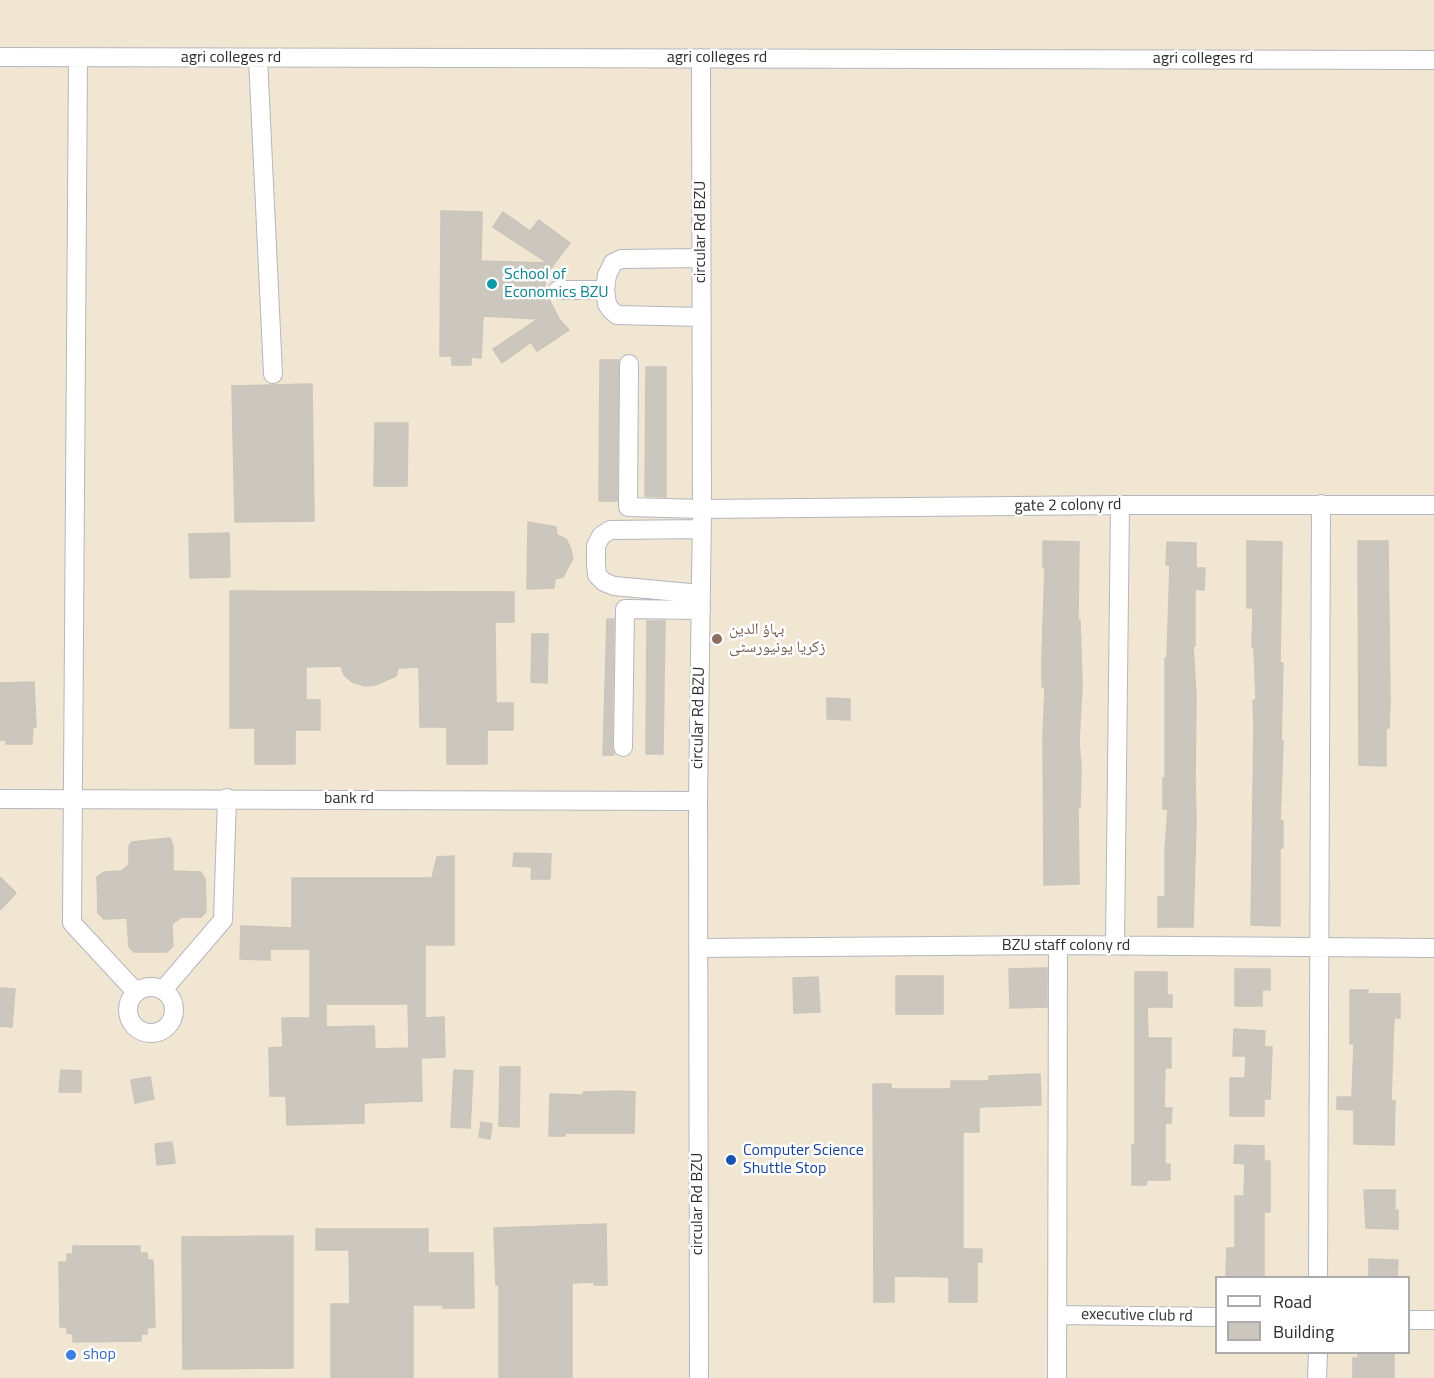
<!DOCTYPE html>
<meta charset="utf-8">
<style>
body{margin:0}
#map{position:relative;width:1434px;height:1378px;overflow:hidden;background:#efe9e1;font-family:"Titillium Web",sans-serif}
canvas{display:block}
.legend{position:absolute;left:1215px;top:1276px;width:195px;height:78px;box-sizing:border-box;background:#fff;border:2px solid #ababab;margin:0;padding:8px 10px;list-style:none;font-size:18px;color:#2e2e2e}
.legend li{display:flex;align-items:center;gap:12px;height:30px}
.legend b{width:30px;border:2px solid #ababab}
</style>
<div id="map">
<canvas width="1434" height="1378"></canvas>
<ul class="legend">
<li><b style="height:8px;background:#fff"></b>Road</li>
<li><b style="height:16px;background:#cbc7bf"></b>Building</li>
</ul>
</div>
<script>
const context = document.querySelector('canvas').getContext('2d');
context.lineJoin = 'round';
function fill(path, color) { context.fillStyle = color; context.fill(path, 'evenodd'); }
const toPath = rows => new Path2D(rows.map(r => 'M' + r).join(''));
function strokePath(path, color, width, dash) { context.strokeStyle = color; context.lineWidth = width; context.lineCap = dash ? 'butt' : 'round'; context.setLineDash(dash || []); context.stroke(path); }
function drawText(font, color, halo, rows, align = 'center') {
  context.font = font + ' "Titillium Web","Noto Naskh Arabic",sans-serif'; context.lineWidth = 5; context.setLineDash([]); context.textBaseline = 'middle'; context.strokeStyle = halo; context.fillStyle = color; for (const [text, x, y, turn = 0] of rows) {
    context.save(); context.translate(x, y); context.rotate((+turn || 0) * Math.PI / 180); context.textAlign = isNaN(turn) ? turn : align; if (halo) context.strokeText(text, 0, 0); context.fillText(text, 0, 0); context.restore();
  }
}
fill(toPath([
 [0,0,1434,0,1434,1378,0,1378],
 [1216,1278,1408,1278,1408,1352,1216,1352]
]), '#f0e6d1');
const building = toPath([
 [441,211,482,212,481,261,548,263,493,227,503,212,530,231,539,220,570,243,545,276,545,291,559,319,569,330,537,351,531,342,502,363,493,349,538,319,483,316,481,358,471,357,471,365,452,365,452,356,440,356,441,211],
 [600,360,619,360,617,501,599,501,600,360],
 [646,367,666,367,666,497,645,496,646,367],
 [312,384,314,521,235,522,232,386,312,384],
 [375,423,408,423,407,486,374,486,375,423],
 [528,522,556,527,557,535,566,539,570,547,573,558,563,577,555,579,554,588,527,589,528,522],
 [229,533,230,577,190,578,189,534,229,533],
 [1043,541,1079,542,1078,620,1080,620,1082,686,1079,741,1081,767,1080,807,1078,807,1079,884,1044,885,1043,737,1045,687,1042,687,1042,656,1045,568,1043,568,1043,541],
 [1247,541,1282,542,1280,663,1283,663,1281,741,1283,741,1280,821,1283,821,1283,848,1280,848,1280,926,1251,925,1254,727,1253,700,1256,700,1254,647,1252,647,1253,608,1247,608,1247,541],
 [1358,541,1388,541,1390,699,1389,728,1386,728,1386,766,1359,765,1358,541],
 [1167,542,1196,543,1196,568,1205,568,1204,590,1195,589,1195,646,1193,646,1196,696,1195,778,1196,822,1193,927,1158,927,1158,897,1165,897,1165,850,1168,809,1163,809,1163,778,1165,778,1165,658,1167,658,1170,565,1166,565,1167,542],
 [230,591,514,592,514,622,495,622,496,703,513,703,513,730,487,730,487,764,447,764,447,727,420,727,419,667,398,668,396,676,375,685,365,686,352,682,344,675,341,666,306,667,306,700,320,700,320,730,295,730,295,764,255,764,255,728,230,728,230,591],
 [607,619,614,619,612,747,614,755,603,755,607,619],
 [647,621,665,621,663,754,646,754,647,621],
 [532,634,548,634,547,683,531,682,532,634],
 [34,682,36,727,33,727,32,744,6,744,6,740,0,740,0,683,34,682],
 [827,698,850,699,850,720,827,719,827,698],
 [170,838,173,846,173,871,201,872,205,879,206,912,201,917,182,917,172,924,173,946,167,952,134,952,129,947,127,918,104,919,98,913,97,877,104,872,121,871,129,865,129,846,132,842,170,838],
 [514,853,551,854,550,879,531,879,532,867,513,866,514,853],
 [454,856,454,945,425,945,425,1018,444,1017,445,1057,421,1058,422,1101,364,1103,364,1123,287,1125,286,1096,270,1096,269,1048,283,1047,282,1018,310,1018,310,949,270,949,270,960,240,959,241,926,292,928,292,878,432,878,437,857,454,856],
 [326,1004,408,1004,409,1048,375,1049,374,1026,326,1027,326,1004],
 [0,877,16,893,0,910,0,877],
 [1047,968,1047,1007,1010,1008,1009,969,1047,968],
 [1235,969,1270,969,1270,990,1262,990,1262,1006,1235,1006,1235,969],
 [1135,972,1167,972,1167,995,1172,995,1172,1007,1147,1007,1148,1038,1171,1038,1171,1068,1165,1068,1164,1108,1172,1108,1171,1123,1165,1123,1165,1164,1170,1164,1170,1180,1147,1180,1146,1185,1132,1185,1132,1145,1135,1145,1135,972],
 [896,976,943,976,943,1014,896,1014,896,976],
 [818,977,820,1012,794,1013,793,978,818,977],
 [0,988,15,989,12,1027,0,1026,0,988],
 [1350,990,1368,990,1368,994,1400,994,1400,1018,1394,1018,1393,1039,1391,1101,1395,1101,1394,1145,1354,1144,1354,1110,1337,1109,1337,1097,1352,1097,1354,1044,1350,1044,1350,990],
 [1234,1029,1265,1031,1264,1047,1272,1047,1270,1099,1264,1099,1264,1116,1230,1116,1230,1078,1245,1078,1246,1056,1233,1056,1234,1029],
 [500,1067,520,1067,519,1127,499,1126,500,1067],
 [61,1070,81,1071,81,1092,59,1092,61,1070],
 [454,1070,473,1071,470,1128,451,1127,454,1070],
 [1040,1074,1041,1105,979,1107,979,1132,963,1132,963,1249,982,1249,982,1262,977,1262,977,1302,949,1302,949,1277,894,1276,894,1302,874,1302,873,1084,891,1084,891,1089,951,1089,951,1081,989,1081,989,1076,1040,1074],
 [150,1077,154,1099,135,1103,131,1080,150,1077],
 [619,1091,635,1092,634,1133,565,1133,565,1136,549,1136,550,1094,583,1095,583,1092,619,1091],
 [481,1122,492,1124,490,1139,479,1137,481,1122],
 [172,1142,175,1163,157,1165,155,1144,172,1142],
 [1235,1145,1264,1146,1264,1161,1270,1161,1270,1212,1264,1212,1264,1278,1226,1276,1227,1248,1235,1248,1235,1196,1244,1196,1245,1164,1234,1163,1235,1145],
 [1364,1190,1395,1190,1395,1210,1398,1210,1398,1229,1366,1228,1364,1190],
 [606,1224,607,1285,594,1285,594,1282,572,1283,572,1378,499,1378,499,1285,496,1285,494,1228,606,1224],
 [316,1229,428,1229,428,1253,473,1253,474,1308,443,1308,443,1305,413,1305,413,1378,331,1378,331,1304,350,1304,349,1250,316,1250,316,1229],
 [293,1236,293,1368,183,1369,182,1237,293,1236],
 [73,1246,140,1246,140,1253,147,1253,148,1260,153,1260,155,1327,147,1328,147,1334,141,1334,141,1341,73,1342,73,1334,67,1333,67,1327,60,1327,59,1262,67,1262,67,1254,73,1254,73,1246],
 [1369,1259,1398,1260,1397,1278,1369,1278,1369,1259],
 [1358,1353,1394,1353,1394,1378,1353,1378,1353,1358,1358,1358,1358,1353]
]);
fill(building, '#cbc7bf');
strokePath(building, '#cbc5ba', 1.5);
const minor = toPath([
 [0,57,1434,60],
 [78,58,72,923,136,992],
 [258,58,273,374],
 [701,258,621,259,613,263,607,275,605,290,607,304,611,310,617,315,701,317],
 [558,290,605,290],
 [629,364,628,507,702,509,1120,505,1434,505],
 [701,594,614,586,604,582,597,575,596,564,596,546,601,536,610,530,702,529],
 [623,747,625,609,701,610],
 [0,799,698,801],
 [1115,945,1120,505],
 [698,948,1058,945,1434,948],
 '128 1010a23 23 0 1 1 46 0a23 23 0 1 1-46 0Z',
 [163,990,223,920,227,798],
 [1318,1278,1321,504],
 [1057,1315,1216,1317],
 [1408,1320,1434,1320],
 [699,1378,698,801,702,509,701,58],
 [1057,1378,1058,945],
 [1317,1378,1318,1352]
]);
strokePath(minor, '#b4b7c1', 20);
strokePath(minor, '#fff', 18);
for (const [x, y, r, color] of [
 [492,284,6,"#0f9aa8"],
 [717,639,6,"#8d6e63"],
 [731,1160,6,"#1a4fb4"],
 [71,1355,6,"#3f7fe0"]
]) { const dot = new Path2D(); dot.arc(x, y, r, 0, 2 * Math.PI); context.fillStyle = color; context.fill(dot); strokePath(dot, '#fff', 2); }
drawText('16px', '#2e2e2e', '#fff', [
 ["agri colleges rd",231,58],
 ["agri colleges rd",717,58],
 ["agri colleges rd",1203,59],
 ["circular Rd BZU",701,232,-90],
 ["gate 2 colony rd",1068,506,-1],
 ["circular Rd BZU",699,718,-89],
 ["bank rd",349,799],
 ["BZU staff colony rd",1066,946],
 ["circular Rd BZU",698,1204,-90],
 ["executive club rd",1137,1316,1]
]);
drawText('16px', '#0d838f', '#fff', [
 ["School of",504,275],
 ["Economics BZU",504,293]
], 'left');
drawText('16px', '#785e54', '#fff', [
 ["بہاؤ الدین",729,630],
 ["زکریا یونیورسٹی",729,648]
], 'left');
drawText('16px', '#164399', '#fff', [
 ["Computer Science",743,1151],
 ["Shuttle Stop",743,1169]
], 'left');
drawText('16px', '#366cbe', '#fff', [
 ["shop",83,1355]
], 'left');
</script>
